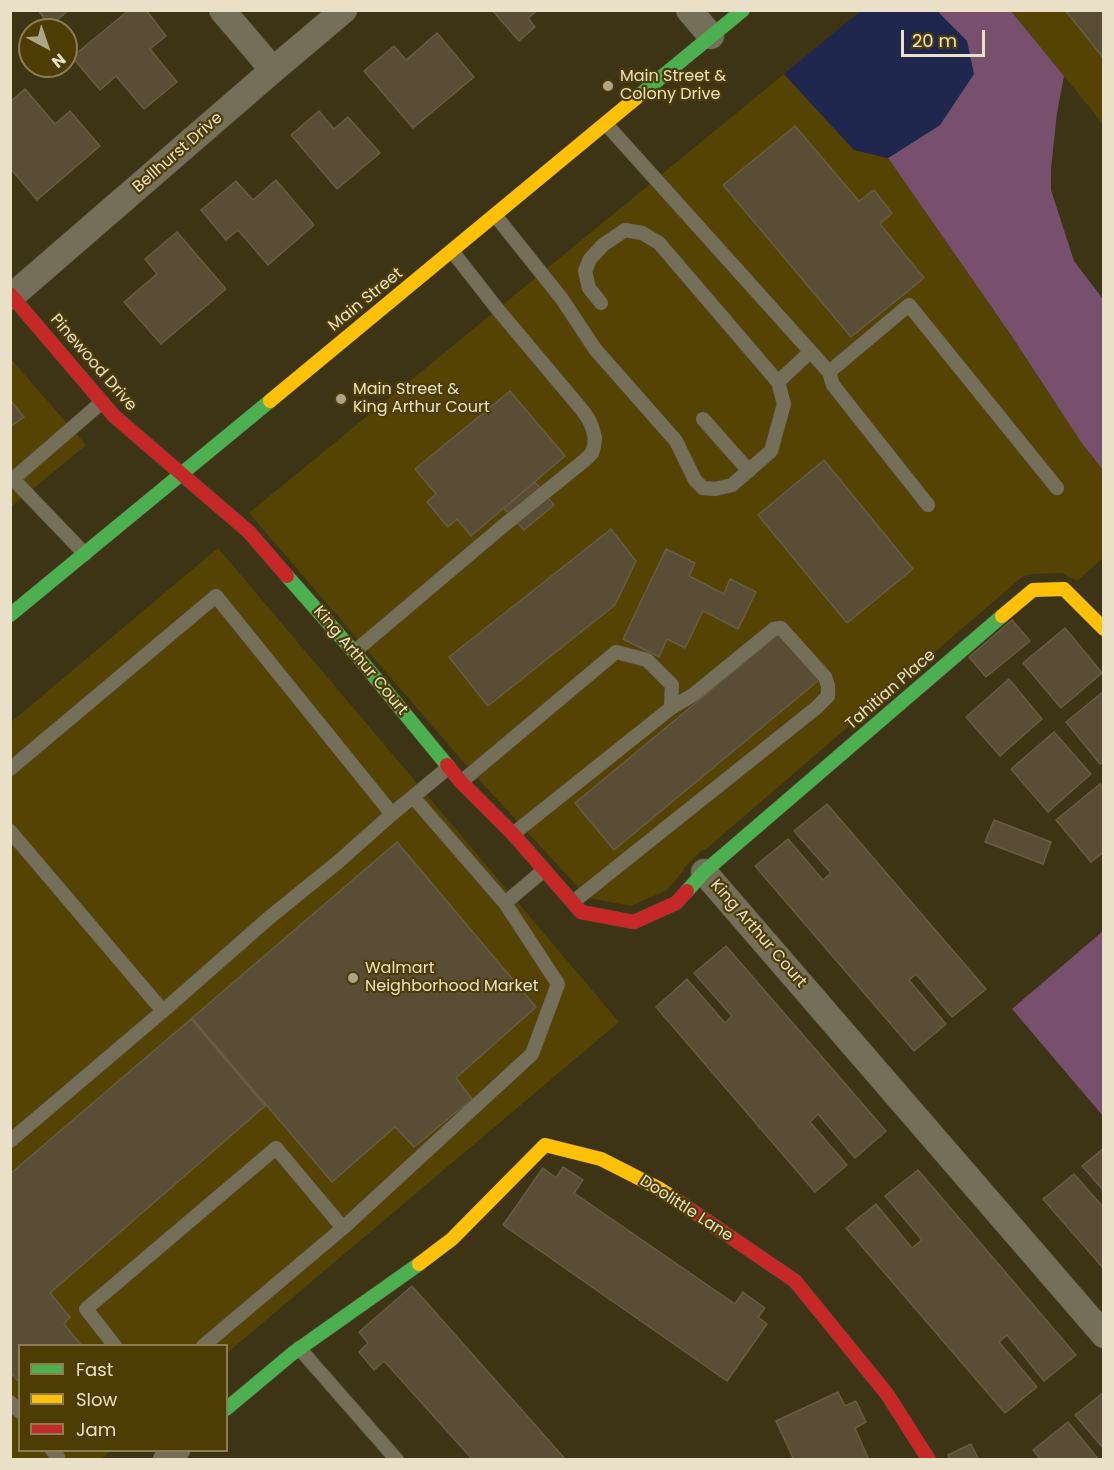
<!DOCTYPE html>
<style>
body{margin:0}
#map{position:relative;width:1114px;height:1470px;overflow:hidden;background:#3d3415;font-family:Poppins,sans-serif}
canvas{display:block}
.frame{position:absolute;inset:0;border:12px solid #eae0c7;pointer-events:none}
.legend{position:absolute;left:18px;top:1344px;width:210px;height:108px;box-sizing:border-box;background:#4d3d05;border:2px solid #8c7e53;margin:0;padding:8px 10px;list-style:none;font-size:18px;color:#eae0c7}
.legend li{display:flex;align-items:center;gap:12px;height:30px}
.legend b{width:30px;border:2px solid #8c7e53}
.north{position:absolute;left:18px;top:18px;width:60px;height:60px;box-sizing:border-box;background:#4d3d05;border:2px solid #8c7e53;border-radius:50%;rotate:140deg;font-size:16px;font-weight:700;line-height:24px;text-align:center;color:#eae0c7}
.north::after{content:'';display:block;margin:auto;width:21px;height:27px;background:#ada489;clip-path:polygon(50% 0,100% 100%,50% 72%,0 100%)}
.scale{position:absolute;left:901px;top:30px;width:84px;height:27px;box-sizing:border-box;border:3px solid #eae0c7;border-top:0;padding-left:8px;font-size:18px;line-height:21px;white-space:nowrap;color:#eae0c7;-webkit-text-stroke:4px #4d3d05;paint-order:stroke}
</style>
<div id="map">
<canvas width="1114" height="1470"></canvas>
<div class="frame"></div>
<ul class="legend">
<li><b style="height:8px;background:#4caf50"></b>Fast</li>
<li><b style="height:8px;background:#ffc107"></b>Slow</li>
<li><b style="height:8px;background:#c62828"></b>Jam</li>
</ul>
<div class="north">N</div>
<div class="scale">20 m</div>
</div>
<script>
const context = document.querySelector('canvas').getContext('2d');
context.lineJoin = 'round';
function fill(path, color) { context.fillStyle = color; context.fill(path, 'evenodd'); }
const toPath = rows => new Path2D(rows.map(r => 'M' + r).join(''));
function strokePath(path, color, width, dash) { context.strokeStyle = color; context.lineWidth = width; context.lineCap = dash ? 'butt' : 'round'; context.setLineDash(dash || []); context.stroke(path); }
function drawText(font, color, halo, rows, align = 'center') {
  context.font = font + ' Poppins,sans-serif'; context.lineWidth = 4.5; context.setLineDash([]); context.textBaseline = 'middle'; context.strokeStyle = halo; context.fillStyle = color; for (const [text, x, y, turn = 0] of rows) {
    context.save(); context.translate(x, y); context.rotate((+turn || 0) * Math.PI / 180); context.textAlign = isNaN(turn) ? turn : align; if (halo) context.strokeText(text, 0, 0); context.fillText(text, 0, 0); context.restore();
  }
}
fill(toPath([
 [1011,11,1103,11,1103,124,1064,76],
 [784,74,854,150,888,158,1011,335,1081,442,1103,470,1103,558,1077,581,1062,573,1031,574,1022,577,705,850,702,850,683,869,684,870,667,890,631,906,588,898,472,772,249,513],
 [10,358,86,445,11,507,10,507],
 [218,548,619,1022,227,1353,226,1346,20,1346,20,1450,111,1451,101,1459,11,1459,10,723]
]), '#544303');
fill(toPath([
 [937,11,1011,11,1064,76,1057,113,1051,169,1051,190,1074,261,1103,299,1103,470,1081,442,1011,335,888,158,940,125,967,41],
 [1103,931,1103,1116,1012,1009]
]), '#76506d');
fill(toPath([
 [862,10,937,11,967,41,974,74,940,125,888,158,854,150,784,74]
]), '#1f274e');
const building = toPath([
 [38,10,69,10,50,26,38,10],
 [129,10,146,10,166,36,150,49,177,82,144,109,116,76,100,90,72,57,129,10],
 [492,10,538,10,528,18,535,27,519,41,492,10],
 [1065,10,1104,10,1104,59,1065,10],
 [437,33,474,77,413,128,364,71,394,46,406,60,437,33],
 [25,89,55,124,70,111,100,146,37,200,10,168,10,102,25,89],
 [319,111,334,129,348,117,380,153,337,189,291,135,319,111],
 [795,126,859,201,874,190,892,213,880,224,924,278,851,337,723,185,795,126],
 [276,180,314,225,268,265,238,230,226,240,201,210,236,181,253,200,276,180],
 [177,232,226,289,161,344,124,302,157,274,145,259,177,232],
 [510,391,565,456,471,536,457,519,448,527,427,502,436,494,415,469,510,391],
 [10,400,24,417,10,427,10,400],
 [824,460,913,569,847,623,758,515,824,460],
 [535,482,554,505,524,530,504,508,535,482],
 [611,529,636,561,615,605,488,706,449,657,611,529],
 [666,549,695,563,689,576,724,594,730,579,756,592,738,629,703,611,685,648,667,639,659,657,623,639,666,549],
 [1012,620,1030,641,986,677,969,657,1012,620],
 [1065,628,1102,673,1061,708,1023,663,1065,628],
 [780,633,819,680,614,850,575,803,780,633],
 [1009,679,1042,719,1000,756,966,717,1009,679],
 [1104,691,1104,762,1100,764,1066,722,1104,691],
 [1054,732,1091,774,1048,812,1011,769,1054,732],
 [1100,784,1104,788,1104,852,1091,862,1056,820,1100,784],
 [827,804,986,989,952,1017,916,974,909,980,946,1024,914,1051,755,866,788,839,823,880,831,873,794,831,827,804],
 [994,820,1051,842,1043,864,985,842,994,820],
 [397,842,536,1007,456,1078,472,1099,414,1147,395,1127,332,1182,192,1018,397,842],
 [726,946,886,1131,855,1158,818,1114,810,1122,847,1165,815,1192,656,1007,687,979,725,1023,732,1016,694,973,726,946],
 [191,1019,265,1106,50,1293,70,1317,64,1324,82,1346,20,1346,20,1383,10,1372,10,1174,191,1019],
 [1104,1148,1104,1191,1082,1166,1104,1148],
 [563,1167,583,1180,574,1193,735,1304,743,1292,765,1308,758,1317,767,1324,727,1381,503,1225,543,1168,556,1178,563,1167],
 [918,1170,1076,1355,1044,1381,1007,1335,999,1342,1037,1387,1005,1413,846,1228,876,1204,912,1248,922,1240,885,1196,918,1170],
 [1074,1174,1104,1208,1104,1269,1043,1199,1074,1174],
 [412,1286,566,1460,473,1460,384,1361,374,1370,359,1352,368,1343,359,1332,412,1286],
 [838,1392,845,1406,856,1401,866,1422,855,1428,869,1460,794,1460,776,1421,838,1392],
 [1104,1392,1104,1449,1075,1415,1104,1392],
 [1068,1422,1099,1460,1041,1460,1033,1450,1068,1422],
 [971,1444,979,1460,950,1460,948,1455,971,1444]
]);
fill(building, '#594d35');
strokePath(building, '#675c46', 1.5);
const lane = toPath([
 [606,124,829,372,909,305,1057,488],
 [495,215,562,299,595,349,676,441,695,480,703,488,715,489,732,485,771,451,784,404,778,382],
 [601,303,589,288,585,271,590,259,603,245,625,230,642,233,659,243,778,382,810,352],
 [829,372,833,385,928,505],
 [703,419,749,471],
 [13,479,102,402],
 [10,481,13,479,85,554],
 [354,652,503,526,585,460,592,453,594,446,595,438,592,427,589,420,583,411,499,311,452,251],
 [10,769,216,596,392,814],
 [461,782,616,652,647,660,672,685,671,708,513,834],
 [413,797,505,903,544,870],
 [10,831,163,1011,270,917,338,862,392,814,449,767],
 [573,902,816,708,828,696,828,686,825,677,781,628,774,629,693,695,671,708],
 [10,1141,163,1011],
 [115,1346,86,1309,276,1148,343,1228],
 [203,1346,343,1228,532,1054,558,984,505,903],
 [299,1348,397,1460],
 [10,1402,20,1412],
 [52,1450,58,1457,55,1460]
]);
const street = toPath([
 [222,10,273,70],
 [689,10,711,36],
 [12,296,273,70,344,10],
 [704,872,1104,1335],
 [166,1460,177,1450]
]);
const fast = toPath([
 [636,98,743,10],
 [287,576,354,652,447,765],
 [10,615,270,401],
 [687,891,704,872,1002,616],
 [226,1409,293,1353,419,1264]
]);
const slow = toPath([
 [270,401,636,98],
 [1002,616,1033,590,1064,589,1104,629],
 [419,1264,452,1239,545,1145,601,1159,658,1188,672,1197]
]);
const jam = toPath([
 [10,294,114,416,249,532,287,576],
 [447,765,461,782,513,834,581,912,634,922,676,903,687,891],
 [672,1197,795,1281,887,1394,929,1460]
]);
strokePath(lane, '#534c36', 15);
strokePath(street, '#534c36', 27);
strokePath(fast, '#534c36', 15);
strokePath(slow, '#534c36', 15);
strokePath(jam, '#534c36', 15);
strokePath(lane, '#756f59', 14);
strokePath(street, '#756f59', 26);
strokePath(fast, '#4caf50', 14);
strokePath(slow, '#ffc107', 14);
strokePath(jam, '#c62828', 14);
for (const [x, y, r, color] of [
 [608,86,6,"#ada489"],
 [341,399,6,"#ada489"],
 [353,978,6,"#ada489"]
]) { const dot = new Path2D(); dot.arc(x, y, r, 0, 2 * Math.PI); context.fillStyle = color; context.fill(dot); strokePath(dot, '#4d3d05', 2); }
drawText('16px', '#eae0c7', '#4d3d05', [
 ["Main Street &",620,77],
 ["Colony Drive",620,95],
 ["Main Street &",353,390],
 ["King Arthur Court",353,408],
 ["Walmart",365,969],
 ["Neighborhood Market",365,987]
], 'left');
drawText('16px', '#eae0c7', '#4d3d05', [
 ["Bellhurst Drive",178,153,-41],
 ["Main Street",366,300,-39],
 ["Pinewood Drive",93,363,49],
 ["King Arthur Court",360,661,50],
 ["Tahitian Place",891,690,-41],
 ["King Arthur Court",758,934,49],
 ["Doolittle Lane",686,1209,33]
]);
</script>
